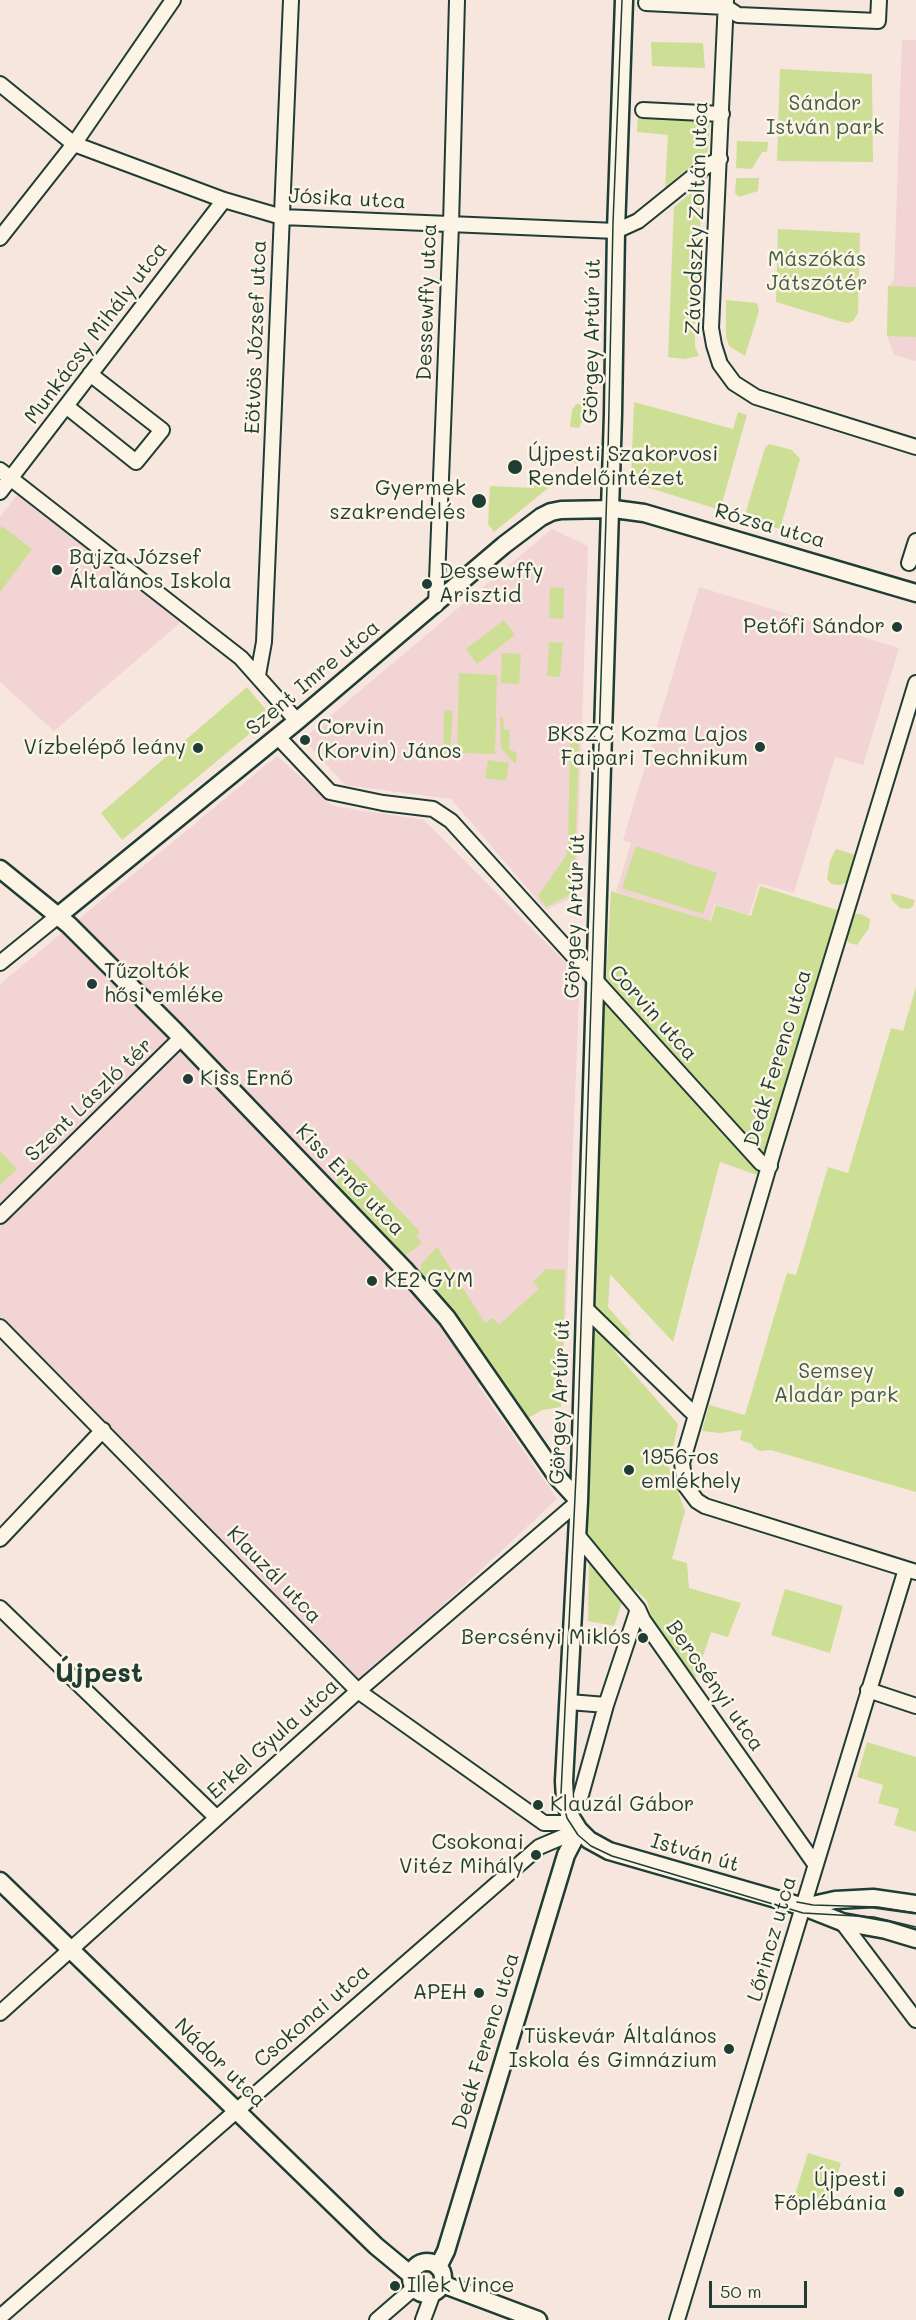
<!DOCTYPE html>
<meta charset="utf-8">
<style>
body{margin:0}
#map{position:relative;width:916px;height:2320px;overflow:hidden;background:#f7e6dd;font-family:Mali,sans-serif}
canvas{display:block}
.scale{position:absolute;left:709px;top:2281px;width:98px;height:27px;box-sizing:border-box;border:3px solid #1f3d34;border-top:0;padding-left:8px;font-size:18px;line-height:21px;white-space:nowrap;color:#1f3d34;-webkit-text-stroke:4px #fcf5e5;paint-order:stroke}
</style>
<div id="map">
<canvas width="916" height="2320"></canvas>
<div class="scale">50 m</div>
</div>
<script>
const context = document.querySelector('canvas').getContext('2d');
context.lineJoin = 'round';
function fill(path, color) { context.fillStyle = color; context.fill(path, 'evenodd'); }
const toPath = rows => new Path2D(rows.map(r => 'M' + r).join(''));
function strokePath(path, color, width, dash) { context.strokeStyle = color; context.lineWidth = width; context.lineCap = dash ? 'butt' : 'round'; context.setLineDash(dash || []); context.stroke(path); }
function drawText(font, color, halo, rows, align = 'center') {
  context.font = font + ' Mali,sans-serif'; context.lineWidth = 5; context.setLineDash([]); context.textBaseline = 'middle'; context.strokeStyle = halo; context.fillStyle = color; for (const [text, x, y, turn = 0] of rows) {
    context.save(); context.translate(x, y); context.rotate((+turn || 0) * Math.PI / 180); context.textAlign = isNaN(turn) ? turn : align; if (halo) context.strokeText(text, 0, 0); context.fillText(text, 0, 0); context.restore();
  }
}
fill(toPath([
 [902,40,916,40,916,361,894,355,887,336,888,286,894,280],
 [17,495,181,622,54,731,0,682,0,517],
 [552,529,588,546,576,896,546,910,451,799,345,785,303,739],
 [699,587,899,648,863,765,835,757,794,893,759,883,749,915,715,904,710,921,616,892,631,843,623,840],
 [277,756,333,806,424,820,580,977,564,1353,528,1352,478,1385,557,1499,358,1684,0,1320,0,984]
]), '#f1d4d3');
fill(toPath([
 [651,42,703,43,705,68,652,66],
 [780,69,872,74,873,162,777,161],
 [638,114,710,118,708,151,665,188,668,135,637,132],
 [737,141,768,142,767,152,762,152,752,169,736,168],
 [738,178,759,178,758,191,739,197,735,193,736,179],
 [702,184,695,335,695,346,699,356,685,359,668,357,674,207],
 [778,229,860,233,858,313,854,320,849,323,842,322,776,302],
 [888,286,916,287,916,337,887,336],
 [726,300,757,303,759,311,745,356,729,346,726,336],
 [634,402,733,429,738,412,747,415,720,510,637,484,631,478],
 [576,404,589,405,579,428,570,427,572,410],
 [769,444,792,450,800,459,780,529,744,518,765,448],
 [573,449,591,449,591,451,576,464,571,460,560,459,557,456],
 [552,477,554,479,553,484,494,532,488,524,490,486,534,488,534,486],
 [2,526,32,549,0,592,0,529],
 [550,587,564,588,563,619,549,618],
 [504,620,515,635,477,664,466,649],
 [549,642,563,643,560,677,547,676],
 [502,653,521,654,519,684,501,683],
 [459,673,497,675,495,754,457,753],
 [247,687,271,716,122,840,101,813],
 [444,710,453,711,450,755,443,754],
 [500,717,503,717,504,730,510,730,509,749,517,753,516,763,514,763,501,748],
 [576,742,579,744,574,893,546,907,538,896,566,856,568,845,570,743],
 [488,760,509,763,506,781,485,778],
 [636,846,717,873,703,914,622,888],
 [836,849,856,855,848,882,840,885,831,884,827,879,830,861],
 [760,886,840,911,757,1175,720,1162,673,1342,610,1274,608,1307,631,1334,614,1351,678,1424,669,1467,685,1511,672,1559,687,1563,689,1588,741,1603,728,1637,711,1632,695,1680,653,1622,647,1601,635,1589,630,1590,584,1537,605,999,611,891,711,921,716,905,751,916],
 [891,893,915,900,913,906,909,909,900,908,892,900],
 [853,914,861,914,870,919,869,928,857,945,849,943,846,938],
 [916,987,916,1492,771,1450,760,1451,753,1447,752,1444,740,1440,742,1430,720,1433,702,1431,709,1405,745,1415,787,1273,796,1275,828,1167,848,1173,891,1028,903,1031],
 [0,1151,17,1169,0,1185],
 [350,1158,420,1232,416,1236,422,1243,412,1251,406,1254,397,1252,336,1187,339,1170],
 [437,1247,485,1323,493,1318,499,1325,539,1289,533,1282,546,1269,565,1270,561,1407,542,1410,530,1417,527,1423,422,1279,420,1271,421,1264],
 [593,1561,623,1600,614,1626,588,1621,589,1564],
 [785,1589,843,1606,830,1653,771,1635],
 [867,1742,916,1757,916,1832,894,1825,899,1809,878,1803,883,1785,857,1777],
 [808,2153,841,2163,825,2211,793,2201]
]), '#cddf94');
const minor = toPath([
 [726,0,711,328,714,345,720,364,734,383,756,397,916,447],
 [646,3,726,7,738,15,878,21,879,0],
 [0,84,74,144,224,200,282,217,616,231,638,221,705,167,720,159],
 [643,110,722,114],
 [0,238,74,144,173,0],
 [66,406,136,462,162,430,90,374],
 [0,470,241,658,297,721],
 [0,492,224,200],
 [909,563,916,541],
 [436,605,451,225,457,0],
 [258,675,264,642,291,0],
 [916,683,774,1149,682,1463,685,1485,697,1501,705,1506,916,1572],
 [278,737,330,792,383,803,433,809,451,821,761,1163,770,1166],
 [0,963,58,916],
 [0,1216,181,1038],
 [585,1308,695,1415],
 [0,1327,358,1691,544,1823,574,1823],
 [578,1536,638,1609,643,1620,815,1864],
 [0,1539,103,1430],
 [0,1608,217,1818],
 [868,1690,916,1706],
 [569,1702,606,1705],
 [581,1795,606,1705,638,1609],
 [842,1922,916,2020],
 [0,2013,358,1691,579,1501],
 [0,2317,539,1847,579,1830],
 [377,2320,414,2288],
 [423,2320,433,2293],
 [677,2320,906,1569]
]);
const tertiary = toPath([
 [624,0,616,231,613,414,579,1501,564,1781,565,1799,569,1814,579,1830,589,1840,609,1851,804,1907,842,1922,886,1930,916,1939],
 [0,869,69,925,174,1030,404,1269,447,1318,558,1478,579,1501],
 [58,916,297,721,504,545,541,517,551,512,561,510,614,509,644,513,916,593],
 [0,1881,376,2246,411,2275],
 [804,1907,835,1900,873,1898,916,1904],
 '411 2278a16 16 0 1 1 32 0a16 16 0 1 1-32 0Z',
 [438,2267,446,2251,566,1855,579,1830],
 [442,2284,538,2320]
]);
strokePath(minor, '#1f3d34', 18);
strokePath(tertiary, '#1f3d34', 21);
strokePath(minor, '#fcf5e5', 14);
strokePath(tertiary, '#fcf5e5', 16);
strokePath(toPath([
 [622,0,613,223,608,453,577,1455,561,1794,567,1818,578,1835,591,1846,612,1856,803,1913,874,1917,916,1927],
 [797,1902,813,1905,878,1907,916,1913]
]), '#1f3d34', 1.5);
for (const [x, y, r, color] of [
 [515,467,8,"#1f3d34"],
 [479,501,8,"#1f3d34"],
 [57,570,6,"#1f3d34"],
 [427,584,6,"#1f3d34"],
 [897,627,6,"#1f3d34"],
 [305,740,6,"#1f3d34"],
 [760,747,6,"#1f3d34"],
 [198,748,6,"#1f3d34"],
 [92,984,6,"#1f3d34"],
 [188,1079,6,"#1f3d34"],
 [372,1281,6,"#1f3d34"],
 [629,1470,6,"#1f3d34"],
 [643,1638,6,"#1f3d34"],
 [538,1805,6,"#1f3d34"],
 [536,1855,6,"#1f3d34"],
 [479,1993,6,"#1f3d34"],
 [729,2049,6,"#1f3d34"],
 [899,2192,6,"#1f3d34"],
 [395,2286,6,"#1f3d34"]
]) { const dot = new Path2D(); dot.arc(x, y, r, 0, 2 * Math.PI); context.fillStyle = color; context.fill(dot); strokePath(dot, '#fcf5e5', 2); }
drawText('21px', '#425d47', '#fcf5e5', [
 ["Sándor",825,104],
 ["István park",825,128],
 ["Mászókás",817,260],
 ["Játszótér",817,284],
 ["Semsey",836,1372],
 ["Aladár park",836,1396]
]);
drawText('21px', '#1f3d34', '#fcf5e5', [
 ["Jósika utca",347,199,3],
 ["Závodszky Zoltán utca",697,218,-88],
 ["Dessewffy utca",427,302,-88],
 ["Munkácsy Mihály utca",96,333,-53],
 ["Eötvös József utca",256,337,-88],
 ["Görgey Artúr út",592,341,-89],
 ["Rózsa utca",770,526,16],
 ["Szent Imre utca",313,678,-40],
 ["Görgey Artúr út",575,916,-88],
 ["Corvin utca",653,1013,48],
 ["Deák Ferenc utca",778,1058,-73],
 ["Szent László tér",89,1100,-44],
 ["Kiss Ernő utca",350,1180,46],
 ["Görgey Artúr út",560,1402,-88],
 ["Klauzál utca",274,1575,46],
 ["Bercsényi utca",715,1686,55],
 ["Erkel Gyula utca",273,1739,-42],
 ["István út",695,1853,16],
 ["Lőrincz utca",772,1939,-74],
 ["Csokonai utca",312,2016,-41],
 ["Deák Ferenc utca",486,2041,-73],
 ["Nádor utca",220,2063,44]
]);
drawText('21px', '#1f3d34', '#fcf5e5', [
 ["Újpesti Szakorvosi",528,455],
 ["Rendelőintézet",528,479],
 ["Gyermek",466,489,"right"],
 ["szakrendelés",466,513,"right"],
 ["Bajza József",69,558],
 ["Általános Iskola",69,582],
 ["Dessewffy",439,572],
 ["Arisztid",439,596],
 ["Petőfi Sándor",885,627,"right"],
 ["Corvin",317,728],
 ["(Korvin) János",317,752],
 ["BKSZC Kozma Lajos",748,735,"right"],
 ["Faipari Technikum",748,759,"right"],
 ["Vízbelépő leány",186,748,"right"],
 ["Tűzoltók",104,972],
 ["hősi emléke",104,996],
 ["Kiss Ernő",200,1079],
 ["KE2 GYM",384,1281],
 ["1956-os",641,1458],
 ["emlékhely",641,1482],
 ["Bercsényi Miklós",631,1638,"right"],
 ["Klauzál Gábor",550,1805],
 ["Csokonai",524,1843,"right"],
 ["Vitéz Mihály",524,1867,"right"],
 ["APEH",467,1993,"right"],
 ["Tüskevár Általános",717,2037,"right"],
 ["Iskola és Gimnázium",717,2061,"right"],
 ["Újpesti",887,2180,"right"],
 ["Főplébánia",887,2204,"right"],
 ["Illek Vince",407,2286]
], 'left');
drawText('bold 27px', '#1f3d34', '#fcf5e5', [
 ["Újpest",99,1674]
]);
</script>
